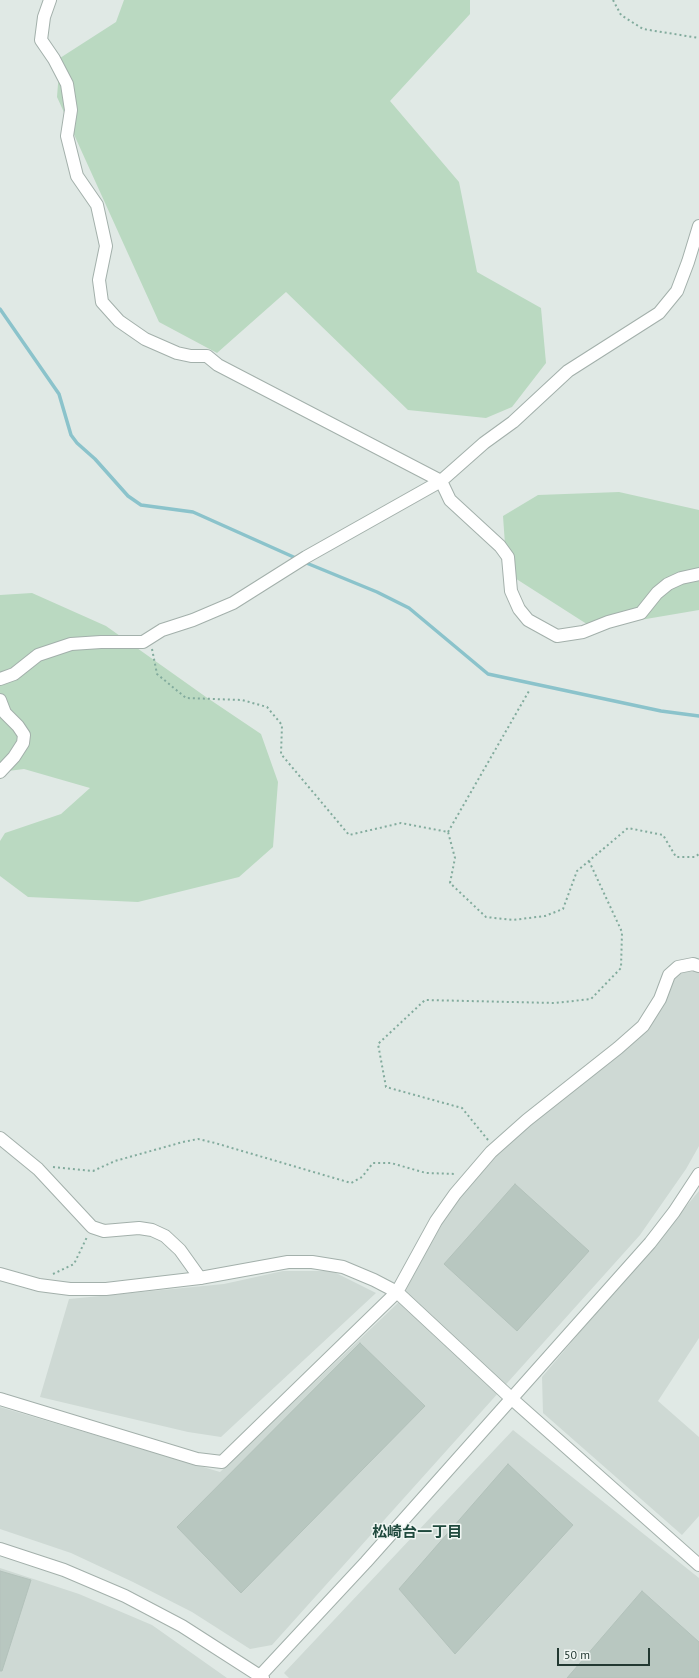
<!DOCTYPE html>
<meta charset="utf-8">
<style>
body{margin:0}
#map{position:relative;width:699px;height:1678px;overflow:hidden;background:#e0e9e5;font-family:"PT Sans",sans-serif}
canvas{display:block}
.scale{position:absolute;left:557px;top:1648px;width:93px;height:18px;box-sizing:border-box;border:2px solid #223831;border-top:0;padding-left:5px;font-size:12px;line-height:14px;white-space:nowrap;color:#223831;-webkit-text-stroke:3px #f0f6f3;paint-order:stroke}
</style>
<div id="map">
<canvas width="699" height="1678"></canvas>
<div class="scale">50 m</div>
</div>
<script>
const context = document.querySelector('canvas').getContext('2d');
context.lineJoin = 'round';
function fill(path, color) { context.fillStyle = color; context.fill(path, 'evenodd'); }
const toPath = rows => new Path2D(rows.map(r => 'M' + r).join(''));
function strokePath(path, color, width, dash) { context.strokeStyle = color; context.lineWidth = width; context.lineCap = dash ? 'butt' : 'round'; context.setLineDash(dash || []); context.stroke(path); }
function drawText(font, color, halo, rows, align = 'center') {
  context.font = font + ' "PT Sans","Noto Sans JP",sans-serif'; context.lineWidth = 3; context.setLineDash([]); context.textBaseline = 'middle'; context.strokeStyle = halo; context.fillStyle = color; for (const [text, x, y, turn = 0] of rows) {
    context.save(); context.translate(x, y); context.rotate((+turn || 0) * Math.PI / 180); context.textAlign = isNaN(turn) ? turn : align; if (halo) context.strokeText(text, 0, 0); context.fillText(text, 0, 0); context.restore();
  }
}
fill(toPath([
 [694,971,699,972,699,1146,686,1169,640,1235,272,1645,250,1649,192,1612,133,1582,71,1553,0,1529,0,1407,220,1472,400,1301,428,1246,448,1213,496,1153,623,1051,672,979,683,972],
 [699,1191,699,1338,658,1401,699,1437,699,1516,682,1535,543,1413,542,1377],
 [283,1271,332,1271,376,1293,221,1437,188,1432,40,1397,69,1299,224,1284],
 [513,1430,699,1578,699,1678,289,1678,284,1673],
 [0,1568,79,1594,152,1625,227,1678,0,1678]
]), '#ced9d4');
fill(toPath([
 [124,0,470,0,470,14,390,101,459,182,477,272,541,308,546,363,512,407,486,418,408,410,286,292,217,353,159,322,57,97,60,58,116,22],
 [619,492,699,510,699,610,593,628,507,573,503,516,538,495],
 [32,593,106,626,206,697,261,734,278,782,273,847,239,877,138,902,28,897,0,876,0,841,5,833,61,814,90,788,24,769,0,772,0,595]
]), '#bad9c1');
strokePath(toPath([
 [0,309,59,394,71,435,77,443,95,459,128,496,141,505,193,512,298,559],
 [304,562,377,592,409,608,488,674,661,711,699,716]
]), '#8bc3cb', 3.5);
const building = toPath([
 [515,1184,589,1251,517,1331,444,1264,515,1184],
 [360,1343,425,1406,241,1593,177,1527,360,1343],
 [508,1464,573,1525,455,1654,399,1589,508,1464],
 [0,1571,31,1580,2,1671,0,1671,0,1571],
 [642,1591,699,1642,699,1678,567,1678,642,1591]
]);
fill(building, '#b8c7c0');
strokePath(building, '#b3c2bb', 1);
const minor = toPath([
 [50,0,44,17,41,40,54,59,67,84,71,110,67,136,77,176,97,205,106,246,99,280,102,302,119,321,145,339,177,353,191,356,207,356,218,365,441,481,450,500,500,546,508,557,511,591,519,609,528,620,557,636,583,632,608,622,641,613,657,593,668,584,681,578,699,574],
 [0,679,14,674,38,655,71,644,101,642,143,642,162,630,193,620,233,603,306,557,441,481,484,443,513,422,568,371,659,313,677,291,688,262,699,226],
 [0,700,5,713,18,726,24,735,23,743,14,757,0,772],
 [0,1138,38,1169,92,1227,104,1231,139,1228,152,1230,165,1236,180,1250,200,1278]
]);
const tertiary = toPath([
 [0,1274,39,1285,70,1289,106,1289,200,1278,288,1262,312,1262,343,1267,374,1280,397,1292,512,1399,699,1565],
 [0,1399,197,1459,222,1462,397,1292,436,1221,455,1194,491,1152,527,1120,618,1048,643,1026,660,999,669,975,678,967,693,964,699,966],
 [0,1549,64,1570,125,1596,182,1626,263,1678],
 [258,1678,366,1562,650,1243,674,1212,699,1174]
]);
strokePath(minor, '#a3b0ab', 14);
strokePath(tertiary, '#a3b0ab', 14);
strokePath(toPath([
 [613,0,621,15,643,29,699,38],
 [152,649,157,674,186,698,242,700,267,707,282,725,281,754,349,835,401,823,448,832,455,858,450,883,486,917,513,920,545,916,563,909,577,871,628,828,663,835,676,857,695,857,699,854],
 [448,832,529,691],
 [488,1140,462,1108,386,1087,378,1044,425,1000,555,1003,591,999,621,968,622,932,589,861],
 [53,1167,93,1171,115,1161,183,1142,198,1139,215,1143,351,1183,362,1177,373,1163,391,1163,426,1173,456,1174],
 [53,1274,74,1264,87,1237]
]), '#82ab9d', 2, [2, 3]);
strokePath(minor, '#fff', 12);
strokePath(tertiary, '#fff', 12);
drawText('bold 15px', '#1f493d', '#f0f6f3', [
 ["松崎台一丁目",417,1533]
]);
</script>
